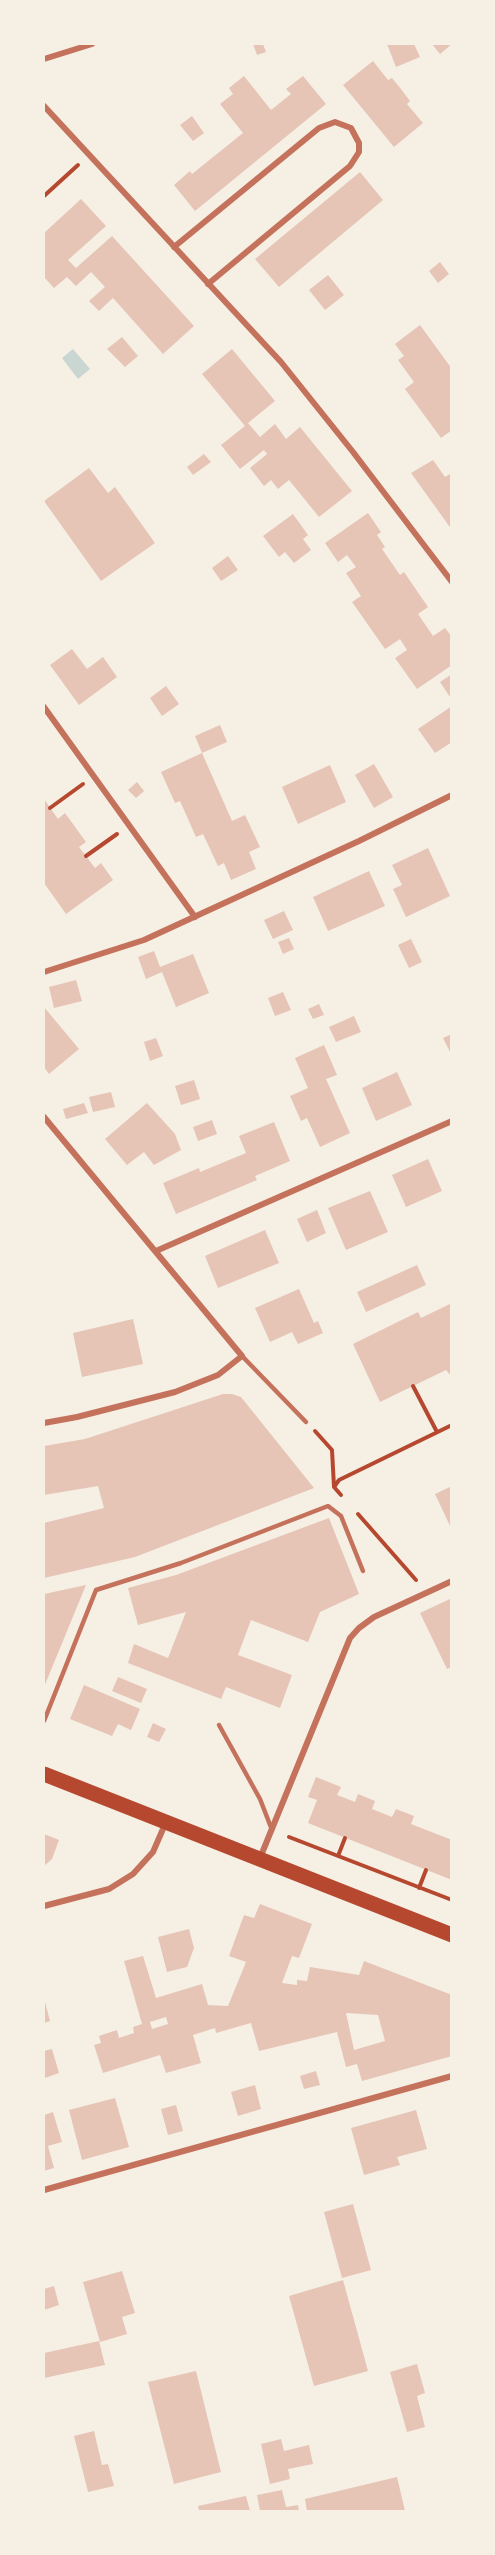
<!DOCTYPE html>
<style>
body{margin:0}
#map{position:relative;width:495px;height:2555px;overflow:hidden;background:#f6efe4;font-family:"DM Sans",sans-serif}
canvas{display:block}
.frame{position:absolute;inset:0;border:45px solid #f6efe4;pointer-events:none}
</style>
<div id="map">
<canvas width="495" height="2555"></canvas>
<div class="frame"></div>
</div>
<script>
const context = document.querySelector('canvas').getContext('2d');
context.lineJoin = 'round';
function fill(path, color) { context.fillStyle = color; context.fill(path, 'evenodd'); }
const toPath = rows => new Path2D(rows.map(r => 'M' + r).join(''));
function strokePath(path, color, width, dash) { context.strokeStyle = color; context.lineWidth = width; context.lineCap = dash ? 'butt' : 'round'; context.setLineDash(dash || []); context.stroke(path); }
fill(toPath([
 [73,349,90,369,78,379,62,358]
]), '#c9d6d2');
fill(toPath([
 [253,44,263,44,266,52,257,55],
 [387,44,414,44,420,57,396,67],
 [432,44,452,44,440,54],
 [373,61,388,80,392,78,401,89,410,101,407,104,423,123,394,147,343,85],
 [244,76,271,110,291,94,286,89,303,76,326,104,195,211,174,185,190,171,192,174,243,133,220,104,233,94,229,88],
 [192,116,204,133,193,141,180,125],
 [360,172,383,200,279,287,255,259],
 [81,199,106,226,68,260,76,268,112,236,194,326,163,354,113,298,99,311,89,301,105,287,91,272,76,286,67,277,54,288,44,277,44,233],
 [440,262,449,274,438,283,429,271],
 [328,275,344,295,325,310,309,290],
 [420,325,452,369,452,430,441,438,405,389,414,382,398,360,404,356,395,344],
 [122,337,138,356,125,367,107,349],
 [232,349,275,401,248,423,260,437,275,424,286,439,300,427,352,491,319,517,289,480,278,489,271,480,264,486,250,468,267,454,264,450,240,469,221,445,245,426,202,374],
 [204,454,211,462,193,475,187,467],
 [433,460,445,477,452,473,452,530,411,473],
 [89,468,108,493,115,487,155,543,101,581,44,501],
 [368,513,381,532,377,535,385,547,382,549,400,575,404,572,428,607,418,614,433,636,445,628,452,637,452,665,417,689,395,658,407,650,400,639,385,649,352,602,361,596,346,573,356,567,347,555,338,562,325,543],
 [293,514,308,535,303,539,311,550,294,563,285,552,279,557,263,536],
 [228,556,238,570,221,581,212,568],
 [72,649,87,669,103,657,117,677,79,705,50,665],
 [452,674,452,700,440,682],
 [166,686,179,704,162,716,150,698],
 [452,706,452,742,435,753,418,729],
 [220,725,227,742,202,753,232,821,245,815,260,847,249,852,256,869,231,880,224,863,218,866,203,834,196,837,180,801,175,803,161,772,202,753,195,736],
 [374,764,393,797,374,808,355,775],
 [330,765,346,802,298,824,282,787],
 [137,782,144,791,136,798,128,790],
 [44,799,58,819,65,813,86,842,79,847,95,868,101,863,113,880,66,914,44,883],
 [428,848,450,896,406,917,393,889,402,885,392,865],
 [369,871,385,906,328,931,313,897],
 [284,911,293,930,273,939,264,920],
 [289,938,294,949,283,954,278,942],
 [411,939,422,962,409,968,398,945],
 [154,951,160,967,193,954,209,993,176,1007,162,972,146,979,138,957],
 [76,980,82,1001,54,1008,49,987],
 [283,992,291,1010,275,1016,268,998],
 [319,1004,324,1015,313,1019,308,1009],
 [44,1007,79,1049,49,1074,44,1067],
 [354,1016,361,1032,336,1042,329,1027],
 [452,1034,452,1056,443,1038],
 [156,1038,163,1056,150,1061,144,1042],
 [324,1045,337,1075,326,1079,350,1133,320,1147,307,1118,301,1121,290,1096,308,1088,295,1058],
 [397,1072,412,1105,376,1121,362,1088],
 [194,1080,200,1099,181,1105,175,1086],
 [111,1092,115,1107,93,1112,89,1097],
 [84,1103,88,1113,66,1119,63,1109],
 [147,1103,175,1134,181,1150,154,1165,144,1152,127,1165,105,1139],
 [212,1120,217,1134,198,1141,193,1127],
 [274,1122,290,1161,255,1176,257,1180,176,1214,163,1183,199,1168,200,1172,246,1153,239,1136],
 [428,1159,442,1191,406,1207,392,1175],
 [370,1191,388,1232,346,1250,328,1208],
 [317,1210,326,1233,307,1242,297,1219],
 [265,1230,279,1263,218,1288,205,1256],
 [417,1265,426,1285,366,1312,357,1292],
 [299,1289,314,1323,318,1321,323,1333,298,1344,292,1332,270,1342,255,1308],
 [452,1303,452,1377,446,1370,380,1402,353,1344,418,1312,421,1318],
 [133,1319,143,1364,82,1377,73,1333],
 [223,1394,232,1394,241,1397,314,1488,135,1557,44,1578,44,1523,104,1508,98,1486,44,1495,44,1446,85,1439],
 [452,1486,452,1530,435,1494],
 [329,1518,359,1594,320,1612,308,1642,251,1620,238,1655,292,1675,280,1708,226,1687,221,1699,128,1663,134,1644,168,1658,186,1612,138,1625,128,1588,176,1575],
 [86,1585,44,1687,44,1594],
 [452,1598,452,1667,447,1669,420,1613],
 [118,1677,147,1689,141,1703,112,1691],
 [84,1685,140,1709,131,1730,118,1724,112,1736,70,1719],
 [153,1723,166,1729,159,1742,147,1737],
 [316,1777,341,1787,337,1795,355,1802,358,1794,375,1801,372,1809,392,1817,396,1809,414,1816,411,1824,452,1840,452,1880,308,1823,317,1800,308,1797],
 [44,1834,59,1840,52,1859,44,1866],
 [260,1904,312,1924,299,1958,292,1956,282,1983,297,1985,297,1980,307,1981,310,1967,359,1975,364,1961,452,1995,452,2056,362,2081,357,2064,346,2067,337,2032,259,2051,251,2023,216,2033,215,2028,193,2035,201,2063,166,2073,160,2055,103,2073,94,2045,101,2043,99,2036,117,2030,119,2038,134,2033,133,2027,142,2024,124,1961,143,1956,156,1998,202,1984,208,2005,228,2006,246,1962,229,1956,244,1915,254,1918],
 [346,2013,378,2015,385,2041,354,2050],
 [166,2017,168,2024,152,2029,150,2022],
 [189,1929,194,1948,187,1967,167,1972,158,1937],
 [44,1998,50,2021,44,2023],
 [52,2049,59,2073,45,2078,44,2051],
 [316,2071,320,2085,304,2089,300,2076],
 [255,2085,261,2109,238,2116,231,2092],
 [115,2098,129,2147,82,2160,69,2110],
 [176,2105,183,2131,168,2135,161,2109],
 [416,2110,427,2149,397,2157,400,2165,364,2175,351,2128],
 [53,2112,62,2142,48,2146,54,2168,44,2171,44,2115],
 [353,2204,371,2270,342,2278,324,2212],
 [122,2271,135,2313,122,2317,127,2334,100,2342,83,2282],
 [343,2280,368,2371,314,2386,289,2296],
 [54,2286,59,2305,44,2310,44,2289],
 [99,2341,105,2365,44,2378,44,2353],
 [417,2364,425,2393,417,2396,425,2427,407,2432,390,2372],
 [196,2371,221,2472,174,2484,148,2382],
 [94,2431,102,2465,108,2464,114,2486,88,2492,74,2436],
 [281,2439,284,2451,309,2445,313,2464,288,2469,290,2479,270,2484,261,2444],
 [397,2477,405,2511,307,2511,305,2499],
 [282,2490,286,2507,298,2505,299,2511,260,2511,257,2495],
 [246,2496,250,2511,199,2511,198,2506]
]), '#e6c5b7');
strokePath(toPath([
 [44,196,78,165],
 [50,808,83,784],
 [86,856,117,834],
 [413,1386,437,1432],
 [315,1431,332,1450,334,1487,341,1495],
 [334,1487,339,1480,452,1425],
 [358,1514,416,1580],
 [289,1837,452,1900],
 [338,1856,345,1838],
 [419,1888,426,1870]
]), '#b5482f', 4);
strokePath(toPath([
 [242,1356,306,1422],
 [44,1721,96,1590,181,1563,328,1506,341,1516,363,1571],
 [219,1725,260,1799,272,1830]
]), '#c5725c', 4.5);
strokePath(toPath([
 [44,59,92,44],
 [44,106,281,362,353,452,452,582],
 [174,247,319,128,335,122,351,128,359,143,359,152,350,166,208,284],
 [44,707,195,917],
 [44,972,144,940,359,841,452,795],
 [44,1117,242,1356,218,1375,175,1392,77,1417,44,1423],
 [156,1251,452,1121],
 [260,1858,350,1638,359,1628,374,1617,452,1581],
 [44,1906,109,1889,133,1874,153,1852,166,1822],
 [44,2190,452,2076]
]), '#c5725c', 6);
strokePath(toPath([
 [44,1774,452,1935]
]), '#b5482f', 15);
</script>
